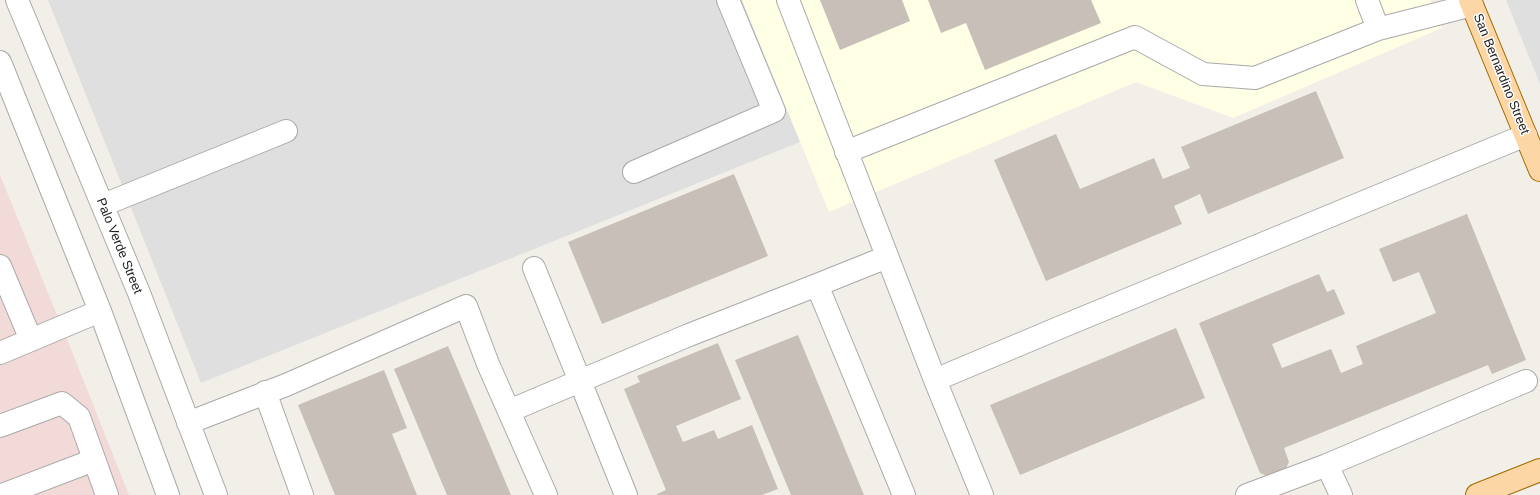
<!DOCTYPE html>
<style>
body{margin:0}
canvas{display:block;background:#f2efe9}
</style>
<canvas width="1540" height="495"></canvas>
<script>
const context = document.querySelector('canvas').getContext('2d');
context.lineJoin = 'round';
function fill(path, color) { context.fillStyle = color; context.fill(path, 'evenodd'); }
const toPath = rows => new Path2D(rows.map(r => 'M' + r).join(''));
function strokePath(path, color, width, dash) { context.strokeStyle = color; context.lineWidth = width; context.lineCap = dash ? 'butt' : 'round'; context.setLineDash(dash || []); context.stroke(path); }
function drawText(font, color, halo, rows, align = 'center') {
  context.font = font + ' Arial,sans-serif'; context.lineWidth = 3; context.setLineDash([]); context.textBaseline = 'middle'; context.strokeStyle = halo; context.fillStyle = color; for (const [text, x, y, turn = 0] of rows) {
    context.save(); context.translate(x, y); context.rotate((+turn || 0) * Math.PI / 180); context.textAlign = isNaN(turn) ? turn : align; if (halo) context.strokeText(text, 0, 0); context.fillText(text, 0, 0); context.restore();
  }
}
fill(toPath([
 [48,0,742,0,800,142,201,383],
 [1506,0,1540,0,1540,84]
]), '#e0dfdf');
fill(toPath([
 [0,175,77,364,129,495,0,495]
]), '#f2dad9');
fill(toPath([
 [742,0,1430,0,1442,28,1233,118,1136,82,829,212]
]), '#ffffe5');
fill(toPath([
 [820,0,902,0,910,21,840,50],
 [928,0,1091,0,1101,23,985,70,966,23,941,33],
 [1316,91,1344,158,1208,214,1200,194,1174,206,1182,224,1046,281,994,160,1056,134,1080,189,1154,158,1163,179,1190,168,1181,147],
 [734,174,768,256,602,324,568,242],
 [1467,214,1526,360,1492,374,1488,365,1284,448,1289,462,1284,473,1272,478,1260,473,1199,323,1319,274,1327,292,1334,289,1345,314,1272,344,1282,368,1331,349,1341,373,1363,364,1356,346,1436,313,1419,272,1393,282,1379,249],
 [1176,328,1205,398,1020,475,990,405],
 [798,335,864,495,791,495,735,360],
 [718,343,741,399,676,426,683,442,714,430,718,439,752,425,778,489,762,495,657,495,657,494,666,490,624,389,640,382,637,376],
 [448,346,511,495,447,495,394,369],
 [384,370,407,428,392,434,417,495,335,495,298,405]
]), '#c7bfb8');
const minor = toPath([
 [17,0,139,293,216,495],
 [788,0,935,380],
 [1367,0,1378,29,1472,5],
 [0,62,100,311,168,495],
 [846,152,1135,37,1203,74,1255,78,1378,29],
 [634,172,774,111,728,0],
 [103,205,286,131],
 [0,266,31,340],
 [817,285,887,257],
 [0,353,100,311],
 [265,392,302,495],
 [509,411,580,381,534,268],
 [188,423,286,385,466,306,488,364,546,495],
 [0,426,62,403,79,417,107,495],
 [1327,465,1526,381],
 [2,495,94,460],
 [626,495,580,381,689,335,817,285,904,495],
 [982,495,935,380,1061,327,1526,135],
 [1247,495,1327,465,1341,495]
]);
const major = toPath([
 [1470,0,1540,170],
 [1477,495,1540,470]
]);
strokePath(minor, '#a9a9a9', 24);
strokePath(major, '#a06b00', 24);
strokePath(minor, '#fff', 22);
strokePath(major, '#fcd6a4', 22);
drawText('13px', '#222', '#fff', [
 ["San Bernardino Street",1501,74,68],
 ["Palo Verde Street",119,246,68]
]);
</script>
